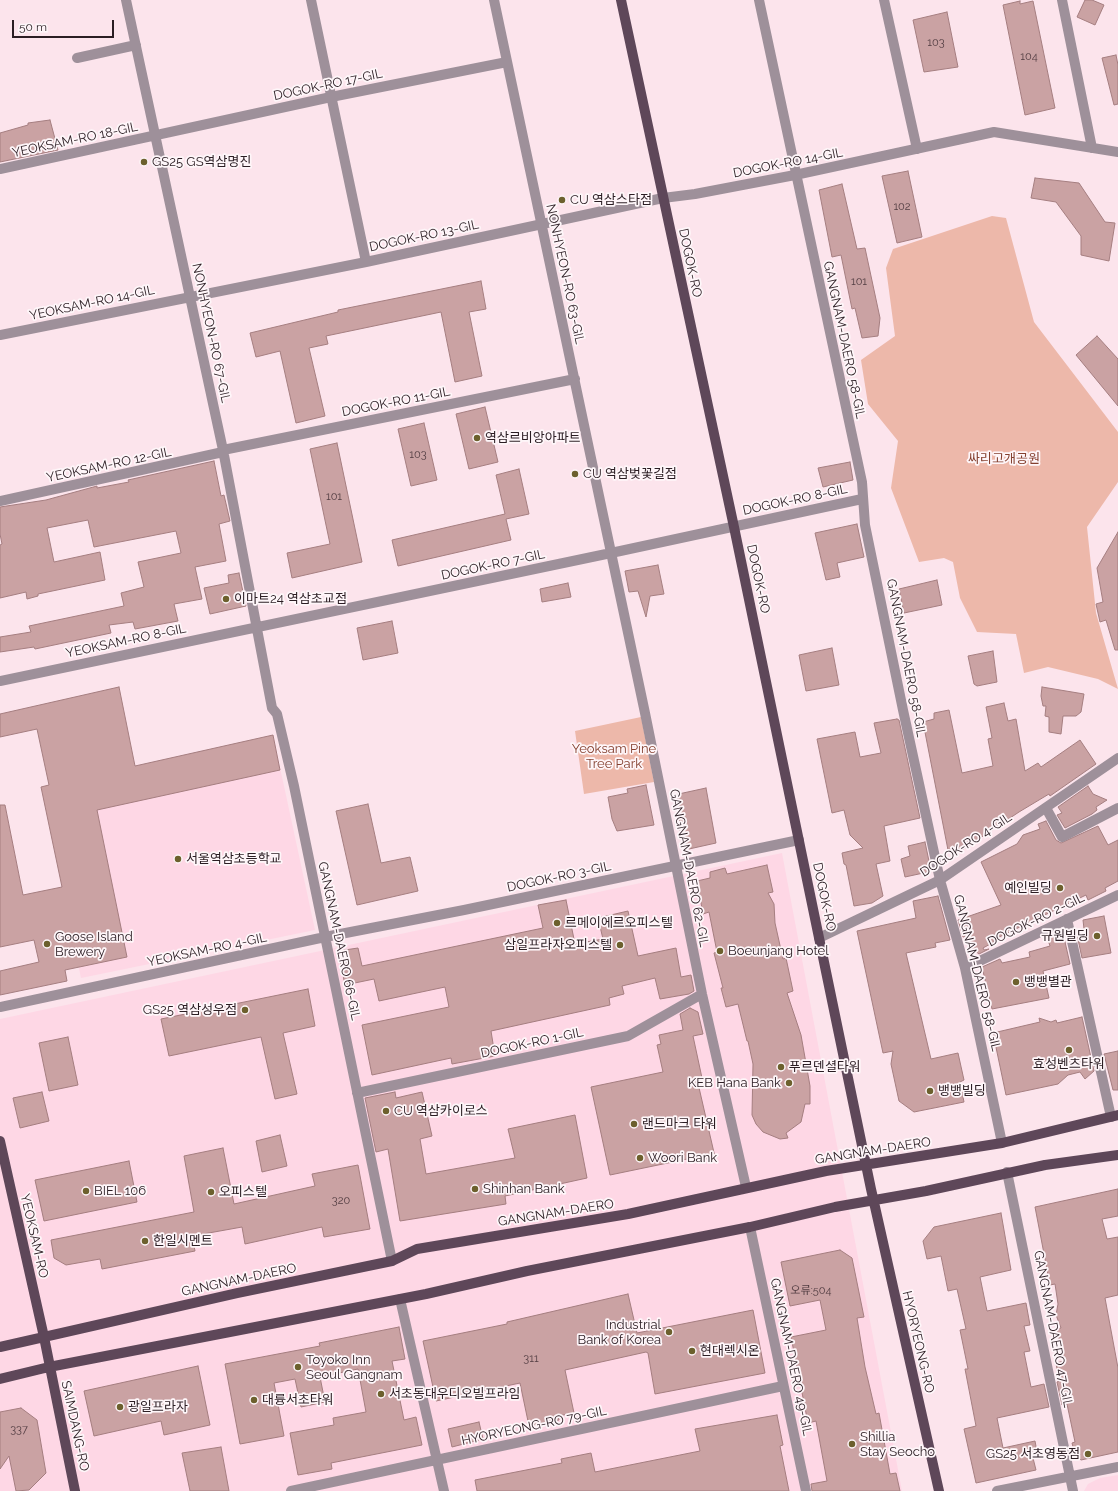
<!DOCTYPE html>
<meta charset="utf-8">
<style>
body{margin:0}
#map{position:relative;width:1118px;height:1491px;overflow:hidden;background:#fce4ec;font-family:Raleway,sans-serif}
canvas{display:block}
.scale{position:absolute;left:12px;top:20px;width:102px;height:18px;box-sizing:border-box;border:2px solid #2b1d23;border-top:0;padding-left:5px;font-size:12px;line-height:14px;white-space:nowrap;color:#2b1d23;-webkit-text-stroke:3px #fef6f9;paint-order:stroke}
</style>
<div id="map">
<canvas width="1118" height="1491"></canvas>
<div class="scale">50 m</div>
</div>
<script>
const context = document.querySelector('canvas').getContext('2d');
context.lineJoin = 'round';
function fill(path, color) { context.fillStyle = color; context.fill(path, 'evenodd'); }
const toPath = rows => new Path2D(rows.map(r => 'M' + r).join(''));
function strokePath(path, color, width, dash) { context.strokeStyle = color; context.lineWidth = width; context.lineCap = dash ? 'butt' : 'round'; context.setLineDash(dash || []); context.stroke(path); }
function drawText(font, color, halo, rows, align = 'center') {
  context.font = font + ' Raleway,"Noto Sans KR",sans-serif'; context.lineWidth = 3.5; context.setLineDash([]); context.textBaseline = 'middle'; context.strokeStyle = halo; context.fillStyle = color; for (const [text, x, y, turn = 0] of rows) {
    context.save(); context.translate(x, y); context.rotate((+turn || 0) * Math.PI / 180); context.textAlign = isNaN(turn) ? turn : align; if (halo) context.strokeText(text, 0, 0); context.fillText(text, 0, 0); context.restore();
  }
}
fill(toPath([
 [273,735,315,930,81,978,41,787],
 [782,853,902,1491,0,1491,0,1019],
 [1118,1475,1118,1491,1084,1491,1088,1484,1100,1478]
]), '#fed7e5');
fill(toPath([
 [992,216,1006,218,1034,322,1118,432,1118,482,1087,527,1096,613,1118,689,1098,679,1048,667,1024,673,1016,634,977,632,960,598,953,562,944,558,919,562,891,488,898,441,868,404,861,360,895,336,886,268,893,249],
 [641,717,654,782,584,794,575,731]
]), '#edb8aa');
const building = toPath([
 [1085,0,1092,0,1104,5,1095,25,1077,17,1085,0],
 [1020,1,1020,4,1033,1,1055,108,1025,115,1003,5,1020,1],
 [947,12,958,67,924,72,913,20,947,12],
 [1116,55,1118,65,1118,104,1114,105,1102,58,1116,55],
 [50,120,58,150,0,162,0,133,28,125,28,123,50,120],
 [908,171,922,237,897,243,882,176,908,171],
 [1035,178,1079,183,1105,222,1115,223,1109,261,1081,255,1081,236,1056,202,1031,198,1035,178],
 [842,184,857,249,865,248,880,318,878,336,862,338,855,308,852,309,841,255,832,257,819,190,842,184],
 [481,281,486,309,469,312,482,376,455,382,441,312,326,336,328,344,309,348,325,416,296,423,280,351,256,357,250,333,338,312,338,310,481,281],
 [1097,336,1118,359,1118,406,1076,355,1097,336],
 [485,407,498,462,469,469,456,414,485,407],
 [424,423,437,480,411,486,398,429,424,423],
 [337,443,362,562,292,578,287,553,330,544,310,449,337,443],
 [214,461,221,496,224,495,230,521,219,524,226,561,195,567,202,599,174,604,178,621,135,629,133,622,109,625,111,633,35,649,34,647,0,652,0,637,31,632,29,626,124,606,121,593,144,587,138,562,181,553,176,531,94,547,88,520,47,528,54,562,100,552,105,580,38,594,38,596,27,599,26,592,0,598,0,545,2,544,0,534,0,507,46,500,97,486,97,488,129,482,128,480,214,461],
 [850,462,853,480,823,487,818,468,850,462],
 [519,469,529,514,506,519,511,540,398,566,392,540,505,514,496,475,519,469],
 [857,524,864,557,837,563,840,577,826,580,815,533,857,524],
 [1118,532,1118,650,1115,650,1106,620,1100,622,1096,604,1103,602,1097,568,1118,532],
 [658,565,664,594,650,596,646,617,638,591,629,592,625,571,658,565],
 [239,573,246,606,210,614,204,588,229,583,228,575,239,573],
 [937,580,942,605,904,613,899,589,937,580],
 [568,583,571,597,542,602,540,589,568,583],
 [392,621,398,653,363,660,357,628,392,621],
 [832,648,839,685,806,691,799,655,832,648],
 [993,651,997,682,977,686,974,684,968,656,993,651],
 [119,687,135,766,273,735,280,770,97,810,127,957,65,970,67,981,0,995,0,971,39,962,34,940,0,947,0,805,5,805,23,895,62,887,41,787,49,785,37,729,0,737,0,714,119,687],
 [1042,687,1084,694,1081,712,1076,716,1063,716,1061,734,1049,732,1049,717,1045,716,1046,706,1043,706,1041,696,1042,687],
 [1004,703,1008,721,1016,719,1025,771,1038,763,1041,767,1080,740,1096,764,1050,796,1049,794,1019,812,956,854,948,850,923,722,934,719,934,713,949,710,962,773,993,766,988,739,992,738,986,707,1004,703],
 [897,719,899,720,920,818,884,826,890,861,876,864,883,896,872,903,854,906,846,865,844,864,842,853,863,848,850,835,844,810,832,813,817,739,855,732,860,757,881,753,874,723,897,719],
 [646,785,654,825,617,831,612,819,608,797,628,793,627,789,646,785],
 [1088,786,1093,794,1107,800,1096,807,1097,810,1092,814,1065,828,1057,815,1062,813,1058,807,1088,786],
 [706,788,716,843,689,849,683,845,679,825,680,824,674,795,706,788],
 [368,804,381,863,410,857,418,891,357,905,336,811,368,804],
 [1046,821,1056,840,1061,843,1098,826,1108,845,1118,840,1118,881,1105,888,1106,891,1088,900,1086,895,993,940,994,942,983,948,984,950,989,949,979,954,970,947,968,936,963,937,958,920,1001,905,981,862,1017,844,1023,835,1040,829,1038,824,1046,821],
 [925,842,930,866,928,872,905,877,901,859,910,856,908,846,925,842],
 [767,865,773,892,768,893,774,904,775,923,783,959,786,958,793,991,787,993,801,1035,810,1086,810,1104,805,1104,801,1122,786,1133,788,1138,780,1139,763,1132,756,1124,752,1115,753,1064,748,1041,747,1041,738,1004,726,1007,721,988,723,988,714,953,717,952,709,912,703,914,697,881,710,878,710,872,725,868,727,874,767,865],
 [938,896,950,940,935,943,936,947,906,953,931,1059,958,1053,964,1080,960,1082,964,1102,914,1112,899,1101,891,1064,893,1051,883,1053,857,931,916,918,913,901,938,896],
 [566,900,575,944,603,939,598,918,628,911,638,956,676,948,681,977,691,975,694,991,689,994,660,999,655,978,622,986,624,994,609,998,610,1005,491,1031,495,1056,452,1064,451,1058,372,1075,362,1025,449,1007,445,987,379,1001,374,979,345,985,338,951,358,948,362,966,543,928,538,905,566,900],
 [1104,916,1111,953,1082,958,1076,930,1084,929,1083,920,1104,916],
 [1063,933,1070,964,1043,971,1049,998,992,1009,982,967,1000,959,1002,963,1030,957,1029,952,1050,946,1047,937,1063,933],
 [308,989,315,1026,283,1033,297,1094,275,1099,261,1037,169,1056,161,1019,308,989],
 [690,1008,698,1012,703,1034,693,1036,702,1078,697,1079,715,1157,688,1163,687,1159,610,1175,591,1087,663,1072,657,1045,661,1044,659,1035,683,1030,680,1014,690,1008],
 [1082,1017,1094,1071,1085,1079,1080,1072,1068,1075,1058,1084,1006,1095,993,1033,1040,1022,1039,1018,1051,1022,1056,1020,1057,1023,1082,1017],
 [68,1037,78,1085,49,1091,39,1043,68,1037],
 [1118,1051,1118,1090,1113,1090,1104,1054,1118,1051],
 [42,1092,49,1121,20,1128,13,1098,42,1092],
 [395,1092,396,1098,422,1092,432,1136,420,1139,426,1174,515,1158,508,1129,575,1115,587,1178,505,1196,506,1204,400,1221,388,1149,376,1152,365,1098,395,1092],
 [280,1135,287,1166,262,1172,256,1141,280,1135],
 [223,1148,234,1204,315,1186,312,1174,358,1165,370,1229,324,1237,322,1227,245,1244,242,1227,192,1236,195,1251,102,1269,100,1259,66,1265,54,1258,51,1240,194,1212,184,1156,223,1148],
 [129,1161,137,1202,44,1221,35,1180,129,1161],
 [1118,1189,1118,1216,1102,1219,1107,1239,1118,1237,1118,1295,1105,1298,1118,1368,1118,1452,1081,1460,1075,1455,1072,1443,1075,1442,1067,1404,1062,1405,1057,1382,1059,1381,1056,1363,1064,1361,1057,1329,1061,1328,1056,1315,1058,1304,1055,1284,1050,1285,1035,1207,1118,1189],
 [1001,1213,1011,1270,980,1277,987,1311,1026,1303,1030,1325,1024,1326,1030,1351,1024,1352,1031,1387,1044,1384,1049,1407,997,1418,1003,1448,1035,1441,1038,1457,1033,1458,1036,1470,976,1483,964,1429,976,1426,965,1369,968,1369,960,1330,966,1329,957,1289,948,1291,941,1256,927,1259,923,1241,934,1227,1001,1213],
 [840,1250,852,1258,864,1317,857,1318,865,1367,876,1414,879,1413,890,1474,896,1473,900,1491,812,1491,811,1484,827,1481,816,1421,808,1423,791,1337,826,1330,820,1300,790,1306,781,1262,840,1250],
 [628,1294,637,1333,753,1310,765,1373,655,1394,648,1353,646,1352,565,1370,574,1413,558,1416,559,1420,529,1426,520,1383,436,1401,423,1341,507,1324,507,1322,628,1294],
 [399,1327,405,1359,392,1361,404,1420,416,1417,422,1445,331,1463,332,1469,298,1475,290,1433,334,1425,333,1418,366,1412,358,1369,320,1377,325,1402,301,1407,295,1379,274,1383,284,1436,240,1444,225,1364,320,1346,319,1343,399,1327],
 [198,1366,210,1425,164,1435,161,1421,94,1436,84,1391,198,1366],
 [21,1408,37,1420,46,1473,29,1490,16,1491,9,1456,0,1469,0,1412,21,1408],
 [777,1415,783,1445,780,1446,789,1491,477,1491,475,1480,562,1463,561,1459,591,1453,595,1472,700,1451,695,1429,777,1415],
 [479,1422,483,1439,452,1447,448,1429,479,1422],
 [221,1447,229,1491,190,1491,182,1453,221,1447]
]);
fill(building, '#caa2a3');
strokePath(building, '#a57e80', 1);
strokePath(toPath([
 [126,0,223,450,272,708,277,714,294,786,392,1261],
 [311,0,366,262],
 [494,0,645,713,702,994,746,1187],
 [759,0,862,482,865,525,903,710,940,880,965,968,1002,1143],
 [884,0,917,149],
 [1062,0,1092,148],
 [77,58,136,45],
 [0,169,331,97,507,62],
 [0,335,366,262,663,198,695,194,795,175,994,132,1118,152],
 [223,450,575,379],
 [0,501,223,452],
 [0,681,611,553,862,499],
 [1046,808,1062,837,1118,808],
 [1067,919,1111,1117],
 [819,938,940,880,1118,758],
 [965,968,1118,895],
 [0,1007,325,937,464,910,799,840],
 [357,1093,628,1036,702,994],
 [1007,1172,1073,1491],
 [750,1227,806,1491],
 [400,1299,444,1491],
 [291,1491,783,1386],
 [997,1491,1118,1467]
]), '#9e909a', 10);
strokePath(toPath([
 [621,0,734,527,871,1189,939,1491],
 [0,1141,44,1337,75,1491],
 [0,1347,237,1293,392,1261,417,1249,628,1214,826,1171,1002,1143,1118,1115],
 [0,1379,49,1367,426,1294,527,1271,750,1227,835,1207,926,1191,1045,1165,1118,1155]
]), '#5e4759', 10);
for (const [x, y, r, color] of [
 [144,162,4,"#6c602d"],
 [562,200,4,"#6c602d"],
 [477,438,4,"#6c602d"],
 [575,474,4,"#6c602d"],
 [226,599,4,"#6c602d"],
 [178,859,4,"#6c602d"],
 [1060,888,4,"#6c602d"],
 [557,923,4,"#6c602d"],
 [1097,936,4,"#6c602d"],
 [47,944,4,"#6c602d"],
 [620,945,4,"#6c602d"],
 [720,951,4,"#6c602d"],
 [1016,982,4,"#6c602d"],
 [245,1010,4,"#6c602d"],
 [1069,1050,4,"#6c602d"],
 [781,1067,4,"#6c602d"],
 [789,1083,4,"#6c602d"],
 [930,1091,4,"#6c602d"],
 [386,1111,4,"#6c602d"],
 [634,1124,4,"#6c602d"],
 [640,1158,4,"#6c602d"],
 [475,1189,4,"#6c602d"],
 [86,1191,4,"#6c602d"],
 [211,1192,4,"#6c602d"],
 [145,1241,4,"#6c602d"],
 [669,1332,4,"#6c602d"],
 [692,1351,4,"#6c602d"],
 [298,1367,4,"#6c602d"],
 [381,1394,4,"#6c602d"],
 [254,1400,4,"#6c602d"],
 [120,1407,4,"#6c602d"],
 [852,1444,4,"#6c602d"],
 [1088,1454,4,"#6c602d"]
]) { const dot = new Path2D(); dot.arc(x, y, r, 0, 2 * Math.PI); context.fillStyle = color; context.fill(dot); strokePath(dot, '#fef6f9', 1.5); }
drawText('11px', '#533e43', null, [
 ["103",936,43],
 ["104",1029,57],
 ["102",902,207],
 ["101",859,282],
 ["103",418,455],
 ["101",334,497],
 ["320",341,1201],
 ["오류:504",811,1291],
 ["311",531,1359],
 ["337",19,1430]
]);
drawText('13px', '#2b1d23', '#fef6f9', [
 ["DOGOK-RO 17-GIL",328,85,-12],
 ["YEOKSAM-RO 18-GIL",75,140,-12],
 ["DOGOK-RO 14-GIL",788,163,-11],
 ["DOGOK-RO 13-GIL",424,236,-12],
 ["DOGOK-RO",690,263,78],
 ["NONHYEON-RO 63-GIL",565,274,78],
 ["YEOKSAM-RO 14-GIL",92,303,-12],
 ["NONHYEON-RO 67-GIL",211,333,78],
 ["GANGNAM-DAERO 58-GIL",844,340,78],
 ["DOGOK-RO 11-GIL",396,402,-11],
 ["YEOKSAM-RO 12-GIL",109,465,-12],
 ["DOGOK-RO 8-GIL",795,500,-12],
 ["DOGOK-RO 7-GIL",493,565,-12],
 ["DOGOK-RO",758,579,78],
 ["YEOKSAM-RO 8-GIL",126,641,-12],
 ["GANGNAM-DAERO 58-GIL",906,658,79],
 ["DOGOK-RO 4-GIL",966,845,-33],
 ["GANGNAM-DAERO 62-GIL",689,868,79],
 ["DOGOK-RO 3-GIL",559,877,-12],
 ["DOGOK-RO",824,897,78],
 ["DOGOK-RO 2-GIL",1036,920,-26],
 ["GANGNAM-DAERO 66-GIL",339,941,78],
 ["YEOKSAM-RO 4-GIL",207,950,-12],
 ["GANGNAM-DAERO 58-GIL",977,973,76],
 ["DOGOK-RO 1-GIL",532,1043,-12],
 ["GANGNAM-DAERO",873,1151,-9],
 ["GANGNAM-DAERO",556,1213,-9],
 ["YEOKSAM-RO",34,1236,77],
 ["GANGNAM-DAERO",239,1280,-12],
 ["GANGNAM-DAERO 47-GIL",1053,1329,79],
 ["HYORYEONG-RO",918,1342,77],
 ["GANGNAM-DAERO 49-GIL",791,1357,78],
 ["SAIMDANG-RO",75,1426,78],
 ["HYORYEONG-RO 79-GIL",534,1426,-12]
]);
drawText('13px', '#2b1d23', '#fef6f9', [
 ["GS25 GS역삼명진",152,162],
 ["CU 역삼스타점",570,200],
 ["역삼르비앙아파트",485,438],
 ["CU 역삼벚꽃길점",583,474],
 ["이마트24 역삼초교점",234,599],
 ["서울역삼초등학교",186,859],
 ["예인빌딩",1052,888,"right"],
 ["르메이에르오피스텔",565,923],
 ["규원빌딩",1089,936,"right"],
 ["Goose Island",55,937],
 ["Brewery",55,952],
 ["삼일프라자오피스텔",612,945,"right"],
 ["Boeunjang Hotel",728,951],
 ["뱅뱅별관",1024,982],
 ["GS25 역삼성우점",237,1010,"right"],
 ["효성벤츠타워",1069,1064,"center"],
 ["푸르덴셜타워",789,1067],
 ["KEB Hana Bank",781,1083,"right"],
 ["뱅뱅빌딩",938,1091],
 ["CU 역삼카이로스",394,1111],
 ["랜드마크 타워",642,1124],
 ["Woori Bank",648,1158],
 ["Shinhan Bank",483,1189],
 ["BIEL 106",94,1191],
 ["오피스텔",219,1192],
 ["한일시멘트",153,1241],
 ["Industrial",661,1325,"right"],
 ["Bank of Korea",661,1340,"right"],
 ["현대렉시온",700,1351],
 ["Toyoko Inn",306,1360],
 ["Seoul Gangnam",306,1375],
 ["서초동대우디오빌프라임",389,1394],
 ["대륭서초타워",262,1400],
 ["광일프라자",128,1407],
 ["Shillia",860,1437],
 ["Stay Seocho",860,1452],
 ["GS25 서초영동점",1080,1454,"right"]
], 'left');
drawText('13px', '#843f2e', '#fef6f9', [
 ["싸리고개공원",1004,459],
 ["Yeoksam Pine",614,749],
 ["Tree Park",614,764]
]);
</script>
